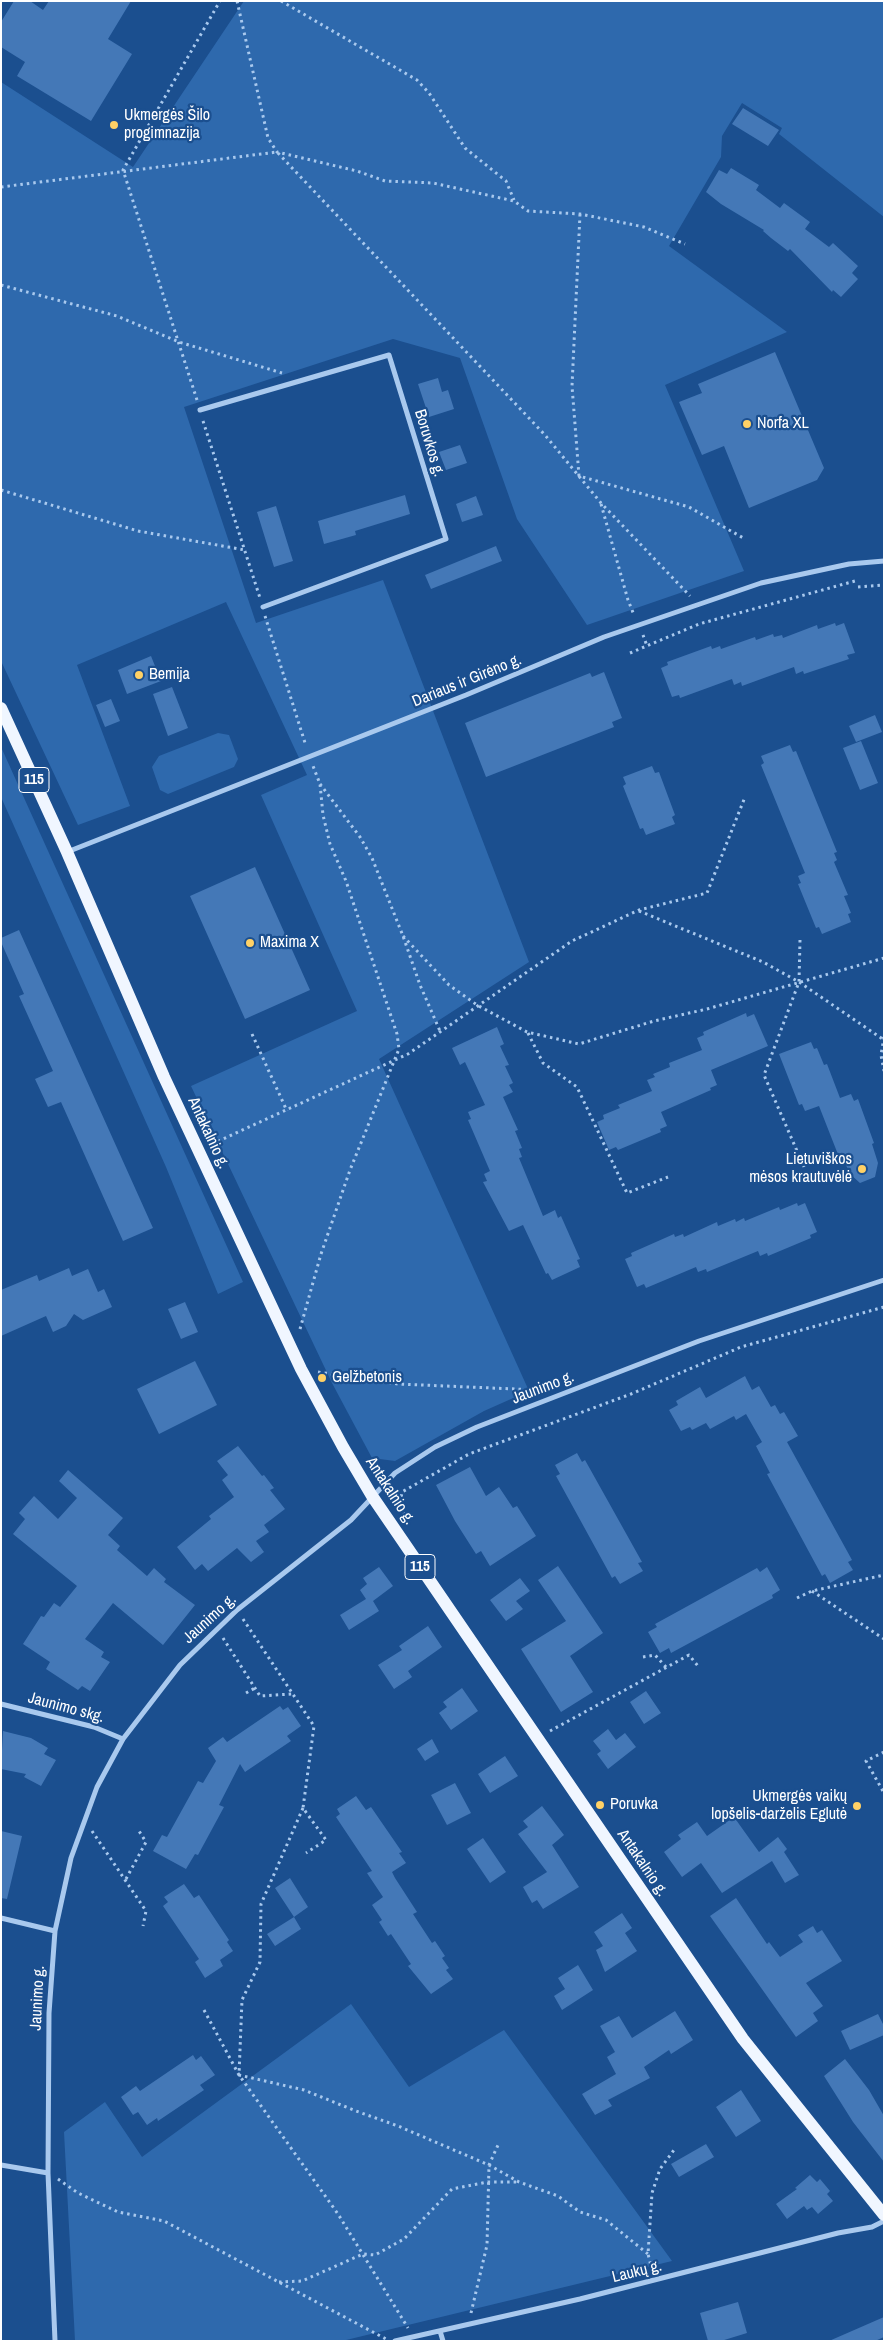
<!DOCTYPE html>
<meta charset="utf-8">
<style>
body{margin:0}
#map{position:relative;width:885px;height:2342px;overflow:hidden;background:#1b4f8f;font-family:"Archivo Narrow",sans-serif}
canvas{display:block}
.frame{position:absolute;inset:0;border:2px solid #fff;pointer-events:none}
</style>
<div id="map">
<canvas width="885" height="2342"></canvas>
<div class="frame"></div>
</div>
<script>
const context = document.querySelector('canvas').getContext('2d');
context.lineJoin = 'round';
function fill(path, color) { context.fillStyle = color; context.fill(path, 'evenodd'); }
const toPath = rows => new Path2D(rows.map(r => 'M' + r).join(''));
function strokePath(path, color, width, dash) { context.strokeStyle = color; context.lineWidth = width; context.lineCap = dash ? 'butt' : 'round'; context.setLineDash(dash || []); context.stroke(path); }
function drawText(font, color, halo, rows, align = 'center') {
  context.font = font + ' "Archivo Narrow",sans-serif'; context.lineWidth = 4.5; context.setLineDash([]); context.textBaseline = 'middle'; context.strokeStyle = halo; context.fillStyle = color; for (const [text, x, y, turn = 0] of rows) {
    context.save(); context.translate(x, y); context.rotate((+turn || 0) * Math.PI / 180); context.textAlign = isNaN(turn) ? turn : align; if (halo) context.strokeText(text, 0, 0); context.fillText(text, 0, 0); context.restore();
  }
}
fill(toPath([
 [244,1,884,1,884,217,779,134,782,128,742,103,722,136,721,157,669,246,787,332,665,385,744,571,587,625,517,519,460,358,393,339,184,407,256,623,383,580,529,962,379,1059,529,1391,484,1411,395,1461,372,1458,332,1383,191,1086,357,1011,261,795,307,775,226,602,77,665,130,806,78,825,1,661,1,82,133,167],
 [218,733,229,735,238,759,234,767,168,794,160,790,152,767,159,756],
 [1,747,243,1282,218,1294,166,1167,1,797],
 [351,2004,409,2087,504,2030,672,2261,342,2341,75,2341,64,2132,105,2102,142,2157]
]), '#2e69ad');
fill(toPath([
 [14,1,30,1,43,10,49,1,131,1,108,39,132,54,91,121,17,76,25,62,1,47,1,22],
 [743,108,779,130,768,146,732,124],
 [731,168,759,185,756,190,780,208,784,203,810,222,805,229,829,247,833,243,858,266,852,273,858,279,841,297,833,290,832,292,790,249,788,251,771,238,763,231,764,230,721,204,706,192,719,170,727,174],
 [775,352,824,468,817,480,749,508,724,446,702,455,679,402,702,393,698,384],
 [438,378,442,392,448,390,454,409,429,417,418,384],
 [460,445,467,463,446,470,439,452],
 [405,495,410,514,355,531,356,535,324,544,318,521],
 [476,496,483,515,462,522,456,504],
 [276,506,293,561,274,567,257,512],
 [496,546,502,561,431,589,425,575],
 [835,623,836,626,844,623,855,653,847,655,849,659,804,674,803,671,796,674,794,667,742,686,741,682,734,685,732,679,680,698,679,695,672,697,661,668,668,665,667,662,711,646,712,649,720,646,721,649,755,637,756,640,773,634,774,637,782,635,783,638,817,625,818,629],
 [151,656,161,681,127,694,118,670],
 [604,672,622,718,612,722,614,727,486,777,465,723,590,673,592,677],
 [172,687,188,728,168,736,153,694],
 [111,699,120,721,105,727,96,705],
 [875,715,882,732,856,742,849,726],
 [861,741,878,783,860,790,843,748],
 [790,745,793,752,796,751,837,852,834,853,837,860,834,862,848,895,844,896,851,913,848,914,851,922,822,934,819,927,816,928,798,884,801,883,798,876,805,873,761,765,764,763,761,756],
 [652,766,655,773,659,772,675,815,672,817,675,824,646,835,643,828,640,829,623,786,626,784,623,777],
 [255,867,310,990,245,1019,190,896],
 [19,930,153,1228,123,1241,61,1102,48,1107,35,1079,53,1071,19,996,24,994,1,942,1,938],
 [746,1013,747,1017,754,1014,768,1046,711,1070,717,1085,710,1088,711,1090,661,1112,667,1126,660,1129,661,1132,618,1150,616,1147,609,1150,597,1122,604,1119,603,1115,620,1108,618,1105,652,1091,647,1080,655,1077,653,1074,670,1067,669,1063,702,1050,697,1038,704,1035,703,1032],
 [497,1027,504,1044,500,1046,509,1065,505,1066,513,1083,509,1085,513,1092,503,1097,518,1130,515,1131,522,1148,519,1149,522,1157,519,1158,543,1216,555,1210,558,1218,561,1216,580,1259,577,1260,580,1267,552,1280,548,1273,546,1274,523,1225,509,1231,483,1182,487,1181,484,1174,490,1171,468,1120,471,1119,468,1112,485,1105,465,1062,460,1065,452,1048],
 [811,1042,814,1049,817,1048,824,1065,827,1064,840,1098,851,1094,854,1101,858,1099,874,1143,872,1144,878,1163,875,1177,860,1183,850,1174,842,1156,839,1157,819,1106,805,1111,802,1104,799,1105,779,1054],
 [797,1203,798,1206,805,1203,817,1232,810,1235,811,1238,768,1256,767,1253,760,1256,758,1251,707,1272,706,1269,698,1272,696,1267,646,1288,644,1284,637,1287,625,1259,632,1256,631,1253,674,1234,675,1237,683,1234,684,1237,717,1222,718,1226,735,1219,736,1222,744,1218,745,1221,779,1207,780,1210],
 [69,1268,72,1276,88,1269,98,1292,104,1289,112,1307,83,1320,74,1314,66,1326,53,1332,46,1316,1,1336,1,1290,37,1275,39,1281],
 [185,1302,198,1332,181,1339,168,1309],
 [195,1361,217,1405,159,1434,137,1389],
 [745,1376,752,1390,759,1386,771,1407,775,1405,780,1414,784,1412,798,1436,787,1442,852,1560,848,1562,853,1570,830,1583,825,1574,822,1576,767,1474,770,1473,756,1446,762,1442,746,1414,736,1420,734,1416,710,1429,706,1423,692,1430,690,1427,681,1431,669,1410,678,1405,676,1401,700,1387,706,1398],
 [238,1446,262,1476,264,1475,274,1488,270,1490,285,1509,264,1525,269,1532,256,1541,264,1552,251,1562,237,1548,208,1571,202,1564,195,1570,177,1547,211,1519,209,1516,234,1497,222,1480,228,1475,217,1461],
 [577,1453,582,1462,585,1460,642,1562,638,1563,643,1571,620,1584,615,1576,612,1578,556,1476,560,1474,555,1465],
 [470,1467,486,1496,499,1487,513,1508,517,1506,536,1536,490,1566,481,1551,476,1554,455,1521,436,1485],
 [68,1470,123,1518,108,1535,120,1546,117,1550,147,1576,154,1568,166,1579,164,1582,195,1605,163,1645,113,1603,85,1639,104,1652,101,1657,110,1662,90,1691,82,1686,78,1690,46,1669,50,1662,23,1644,41,1616,44,1617,54,1603,60,1607,77,1586,13,1534,25,1519,19,1513,34,1496,58,1519,77,1498,59,1481],
 [558,1566,603,1633,570,1656,593,1692,561,1712,521,1649,566,1621,538,1580],
 [379,1567,393,1586,373,1601,379,1611,349,1630,340,1615,366,1599,360,1590,367,1584,363,1578],
 [767,1567,780,1590,772,1595,773,1598,671,1653,669,1648,660,1653,648,1632,657,1627,655,1624,757,1568,760,1572],
 [520,1578,530,1591,516,1601,523,1609,506,1621,490,1600],
 [428,1626,442,1647,408,1671,412,1677,394,1689,378,1665,402,1650,399,1646],
 [462,1688,478,1711,451,1730,439,1713,447,1707,443,1702],
 [646,1691,661,1713,644,1724,630,1702],
 [280,1706,283,1710,288,1707,301,1726,287,1736,291,1741,245,1772,240,1764,219,1805,224,1807,198,1855,195,1854,186,1869,153,1851,162,1835,167,1837,198,1781,203,1783,216,1761,208,1748,223,1737,227,1742],
 [608,1729,616,1740,625,1733,636,1747,608,1769,597,1754,601,1751,593,1741],
 [3,1731,31,1738,48,1748,44,1754,56,1760,41,1786,24,1777,26,1774,1,1769],
 [432,1739,439,1752,425,1761,417,1749],
 [505,1756,518,1776,490,1793,478,1774],
 [455,1783,471,1813,447,1825,431,1795],
 [356,1796,366,1810,371,1807,402,1852,399,1853,406,1863,392,1872,395,1878,417,1912,413,1914,432,1943,435,1941,445,1956,442,1958,449,1968,446,1970,453,1979,431,1994,408,1966,411,1964,391,1934,388,1936,379,1922,382,1920,372,1905,383,1897,367,1873,372,1871,336,1817,340,1814,337,1809],
 [542,1806,564,1835,552,1845,579,1887,543,1909,537,1900,532,1903,523,1887,547,1872,518,1834,528,1827,523,1821],
 [734,1817,759,1852,778,1837,787,1849,784,1852,799,1875,785,1883,772,1861,722,1893,701,1863,682,1877,664,1852,681,1839,678,1835,697,1822,707,1836],
 [1,1831,22,1836,7,1899,1,1898],
 [483,1838,506,1872,490,1883,467,1849],
 [290,1878,308,1907,294,1917,275,1888],
 [184,1884,194,1898,199,1895,229,1940,227,1942,233,1951,220,1960,223,1966,205,1978,195,1962,199,1959,163,1906,168,1902,164,1897],
 [736,1898,767,1944,769,1942,780,1957,803,1942,798,1935,813,1926,817,1933,822,1930,842,1961,806,1983,823,2006,813,2013,818,2021,796,2037,710,1916],
 [622,1913,632,1928,625,1933,637,1951,605,1972,596,1950,603,1946,594,1932],
 [294,1917,301,1929,275,1946,267,1934],
 [578,1965,593,1990,562,2010,554,1996,565,1989,558,1978],
 [675,2011,693,2040,671,2054,669,2050,644,2067,650,2078,608,2100,612,2106,595,2115,582,2094,616,2074,607,2057,615,2052,600,2026,619,2016,632,2038],
 [878,2014,884,2026,884,2035,850,2050,841,2031],
 [193,2055,196,2060,201,2056,215,2075,200,2085,204,2090,158,2121,157,2118,147,2125,138,2112,133,2115,121,2097,136,2086,140,2091],
 [845,2059,869,2090,884,2116,884,2162,853,2122,824,2076],
 [741,2090,761,2121,736,2137,716,2107],
 [706,2144,714,2157,679,2177,671,2164],
 [810,2175,817,2182,820,2179,830,2191,827,2194,833,2201,818,2214,812,2207,807,2210,804,2206,787,2219,776,2204,797,2189,795,2188],
 [738,2302,747,2333,721,2341,708,2341,700,2313],
 [884,2317,884,2337,875,2341,829,2341]
]), '#4478b7');
strokePath(toPath([
 [237,1,268,138,277,152,357,171,385,181,433,183,514,201,528,211,580,214,644,227,685,244],
 [281,1,417,80,429,93,465,148,506,181,514,200],
 [1,187,277,152,545,435,601,503,690,596],
 [580,214,572,386,579,476,689,507,745,539],
 [1,285,117,316,179,342,282,373],
 [197,400,123,170,220,1],
 [203,421,260,598],
 [1,490,138,531,245,550],
 [601,504,628,600,634,615],
 [858,587,884,585],
 [265,616,306,746],
 [643,635,647,646],
 [630,653,699,624,855,581],
 [320,784,360,837,372,858,403,936,420,985,440,1031],
 [639,911,763,962,799,982,884,1040],
 [403,936,449,985,477,1005,527,1032,579,1044,654,1021,707,1009,884,958],
 [800,940,799,982,764,1075,804,1167],
 [528,1033,543,1063,577,1087,627,1193,668,1177],
 [252,1034,287,1111],
 [884,1037,881,1055,884,1071],
 [212,1144,408,1054,572,941,639,910,707,893,745,797],
 [300,1329,321,1254,350,1170,399,1049,397,1034,346,881,330,844,323,815,320,784,313,766],
 [318,1372,398,1384,539,1390],
 [405,1515,400,1504,402,1492,469,1454,631,1394,741,1347,884,1307],
 [812,1591,884,1639],
 [797,1598,812,1591,884,1575],
 [243,1619,314,1726,303,1808,326,1840,306,1853],
 [223,1638,260,1696,292,1694],
 [643,1657,655,1655,666,1667],
 [246,1693,255,1688],
 [550,1731,689,1655,698,1666],
 [884,1752,866,1761,884,1793],
 [303,1808,261,1904,260,1962,242,2000,239,2075,304,2090,356,2111,398,2126,489,2165,519,2182,558,2196,580,2212,606,2220,648,2254],
 [92,1831,146,1911,143,1926],
 [126,1879,146,1842,139,1831],
 [204,2010,239,2075,338,2214,408,2328],
 [58,2179,78,2193,118,2212,164,2221,386,2339],
 [652,2270,648,2254,652,2193,660,2169,674,2150],
 [279,2282,302,2281,363,2254,375,2255,404,2239,452,2189,488,2182,519,2182],
 [471,2313,487,2245,489,2165,498,2145]
]), '#a9c9ee', 3, [2.5, 4]);
strokePath(toPath([
 [200,410,389,355,446,539,263,607],
 [67,852,466,695,604,637,761,583,849,564,884,561],
 [1,1704,94,1727,123,1739],
 [1,1918,55,1931],
 [1,2165,48,2173],
 [440,2331,443,2341],
 [55,2341,48,2173,49,2013,55,1931,71,1858,97,1787,123,1739,180,1665,237,1610,351,1520,395,1473,435,1447,477,1427,699,1341,884,1280],
 [395,2341,580,2299,838,2233,872,2227,884,2221]
]), '#a9c9ee', 5);
strokePath(toPath([
 [1,708,67,852,164,1077,301,1369,343,1447,372,1496,743,2039,884,2215]
]), '#f0f6ff', 12);
for (const [x, y, r, color] of [
 [114,125,5,"#ffd166"],
 [747,424,5,"#ffd166"],
 [139,675,5,"#ffd166"],
 [250,943,5,"#ffd166"],
 [862,1169,5,"#ffd166"],
 [322,1378,5,"#ffd166"],
 [600,1805,5,"#ffd166"],
 [857,1806,5,"#ffd166"]
]) { const dot = new Path2D(); dot.arc(x, y, r, 0, 2 * Math.PI); context.fillStyle = color; context.fill(dot); strokePath(dot, '#1b4f8f', 2); }
for (const [x, y, w] of [
 [34,780,30],
 [420,1567,30]
]) { const box = new Path2D(); box.roundRect(x - w / 2, y - 12.5, w, 25, 4); context.fillStyle = '#1b4f8f'; context.fill(box); strokePath(box, '#fff', 1); }
drawText('bold 15px', '#fff', null, [
 ["115",34,780],
 ["115",420,1567]
]);
drawText('16px', '#fff', '#1b4f8f', [
 ["Ukmergės Šilo",124,116],
 ["progimnazija",124,134],
 ["Norfa XL",757,424],
 ["Bemija",149,675],
 ["Maxima X",260,943],
 ["Lietuviškos",852,1160,"right"],
 ["mėsos krautuvėlė",852,1178,"right"],
 ["Gelžbetonis",332,1378],
 ["Ukmergės vaikų",847,1797,"right"],
 ["lopšelis-darželis Eglutė",847,1815,"right"],
 ["Poruvka",610,1805]
], 'left');
drawText('16px', '#fff', '#1b4f8f', [
 ["Boruvkos g.",429,443,73],
 ["Dariaus ir Girėno g.",467,681,-22],
 ["Antakalnio g.",208,1133,65],
 ["Jaunimo g.",543,1388,-21],
 ["Antakalnio g.",390,1491,57],
 ["Jaunimo g.",210,1619,-42],
 ["Jaunimo skg.",66,1708,15],
 ["Antakalnio g.",642,1863,56],
 ["Jaunimo g.",38,1998,-87],
 ["Laukų g.",637,2272,-14]
]);
</script>
